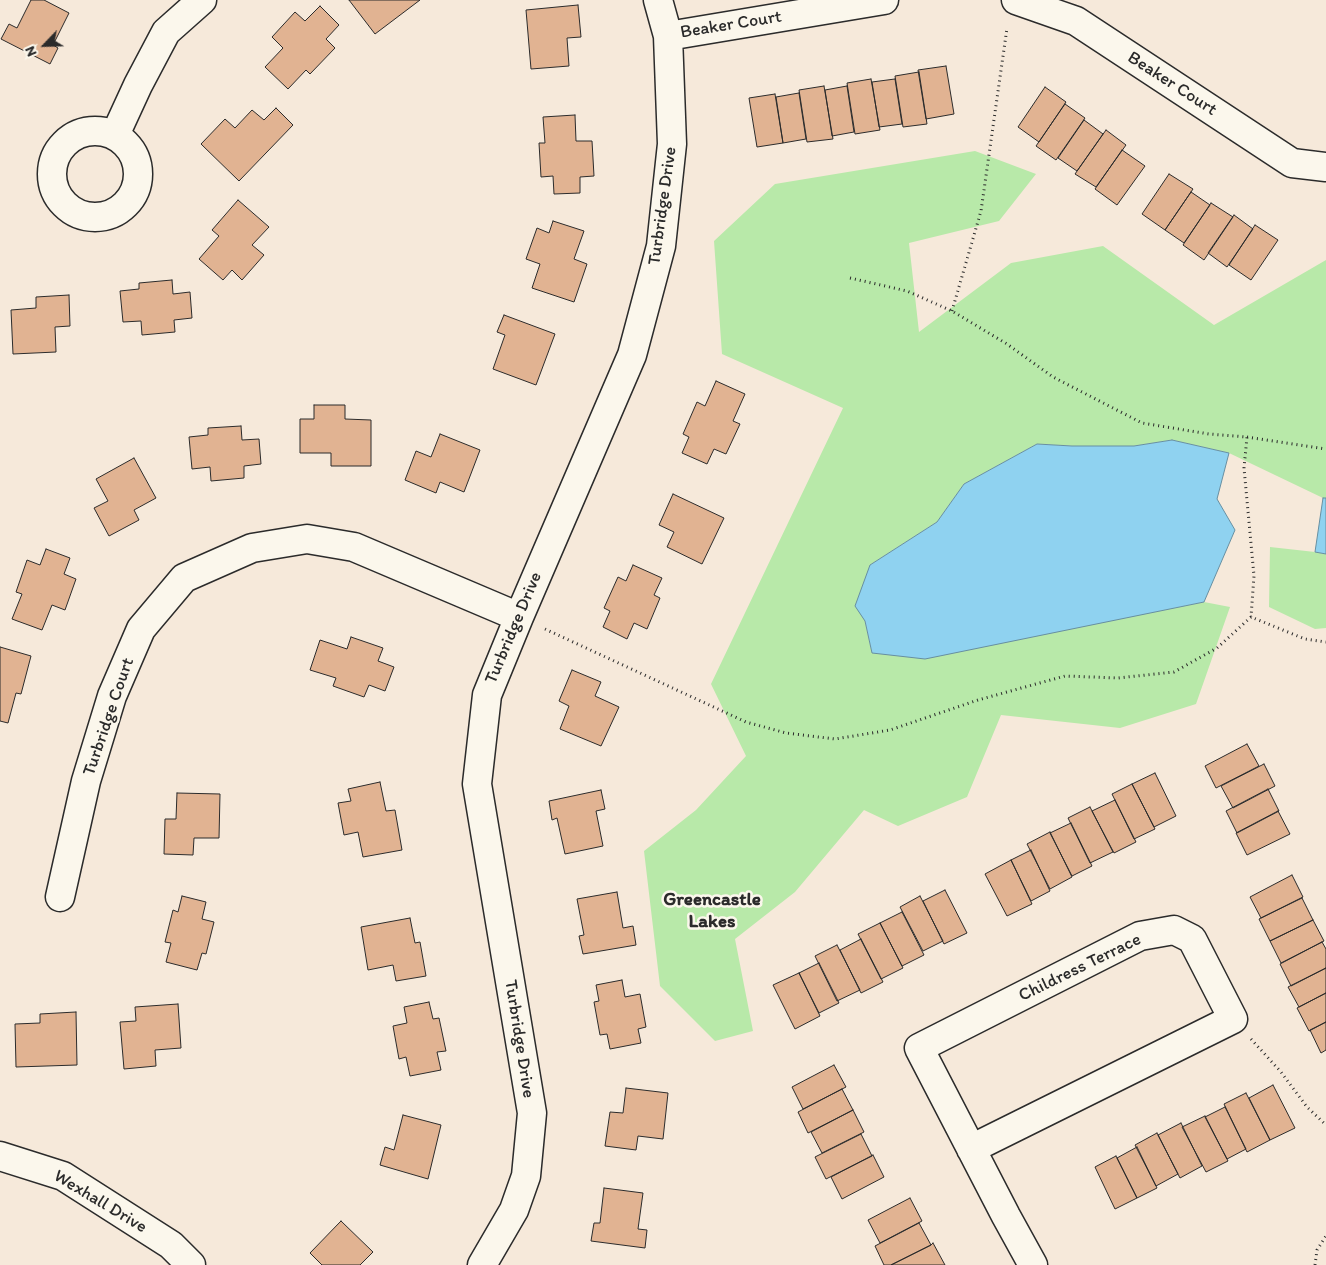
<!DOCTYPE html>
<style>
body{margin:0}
#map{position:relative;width:1326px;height:1265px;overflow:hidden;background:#f6e9da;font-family:Itim,sans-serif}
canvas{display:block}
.north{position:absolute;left:20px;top:20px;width:50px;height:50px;-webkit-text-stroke:4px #fbf7ec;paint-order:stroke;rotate:246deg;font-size:14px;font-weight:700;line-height:20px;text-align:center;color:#2b2b2b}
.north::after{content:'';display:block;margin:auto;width:18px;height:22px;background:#2b2b2b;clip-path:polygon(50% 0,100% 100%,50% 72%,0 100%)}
</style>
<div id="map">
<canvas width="1326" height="1265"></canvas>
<div class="north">N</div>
</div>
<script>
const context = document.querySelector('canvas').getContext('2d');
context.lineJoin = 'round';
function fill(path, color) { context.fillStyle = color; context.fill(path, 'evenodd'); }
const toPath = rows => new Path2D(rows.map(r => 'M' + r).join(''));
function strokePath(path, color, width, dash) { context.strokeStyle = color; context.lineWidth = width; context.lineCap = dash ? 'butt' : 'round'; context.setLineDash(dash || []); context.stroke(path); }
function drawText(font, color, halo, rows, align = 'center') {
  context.font = font + ' Itim,sans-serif'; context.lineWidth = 5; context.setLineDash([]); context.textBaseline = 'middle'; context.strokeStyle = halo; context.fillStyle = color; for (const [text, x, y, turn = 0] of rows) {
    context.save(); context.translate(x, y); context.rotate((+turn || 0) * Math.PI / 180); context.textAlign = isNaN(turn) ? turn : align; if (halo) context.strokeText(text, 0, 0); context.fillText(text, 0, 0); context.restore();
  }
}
fill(toPath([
 [975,151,1036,174,999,221,909,243,919,332,1011,263,1103,246,1214,325,1326,260,1326,498,1323,498,1229,453,1172,440,1134,446,1072,446,1037,444,964,484,937,522,870,565,865,621,872,653,1111,620,1204,602,1230,607,1196,704,1120,728,1001,715,967,797,898,826,864,810,795,892,735,939,753,1031,715,1041,660,986,644,851,696,810,746,756,711,684,843,408,722,354,714,241,775,184],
 [1270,547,1315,552,1326,554,1326,628,1315,629,1269,607]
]), '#b8e9a9');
const water = toPath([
 [1172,440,1229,453,1217,499,1235,530,1204,602,925,659,872,653,865,621,855,606,870,565,937,522,964,484,1037,444,1072,446,1134,446,1172,440],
 [1323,498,1326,498,1326,554,1315,552,1323,498]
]);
fill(water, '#8fd2f0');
strokePath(water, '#678fa1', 1);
const building = toPath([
 [31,0,44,0,69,13,53,45,58,48,50,64,1,39,9,24,17,28,31,0],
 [349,0,420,0,375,34,349,0],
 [578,5,581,37,567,38,569,66,531,69,526,10,578,5],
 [320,6,339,25,326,39,335,48,310,74,306,70,288,89,265,67,283,48,272,37,295,12,305,21,320,6],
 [946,66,954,114,926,119,918,70,946,66],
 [919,72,927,124,903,127,895,76,919,72],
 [871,79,880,130,855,134,847,83,871,79],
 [895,79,902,124,879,127,872,82,895,79],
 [824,86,833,139,807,142,799,90,824,86],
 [847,86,854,132,832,136,825,90,847,86],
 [1045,87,1066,102,1039,142,1018,127,1045,87],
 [799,93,806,139,783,143,776,97,799,93],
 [775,94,783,143,757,147,749,98,775,94],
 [1065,104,1085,118,1056,160,1036,146,1065,104],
 [276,108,293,125,239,181,201,144,225,119,235,128,252,110,264,120,276,108],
 [575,115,576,141,592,141,594,176,580,177,580,193,554,194,553,176,541,177,539,143,545,143,543,117,575,115],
 [1084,120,1103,134,1077,171,1058,158,1084,120],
 [1106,130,1126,145,1096,187,1075,174,1106,130],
 [1122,150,1145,166,1117,205,1095,189,1122,150],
 [1169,174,1193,189,1165,230,1142,214,1169,174],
 [1191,192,1210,205,1184,243,1165,230,1191,192],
 [238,200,269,227,252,245,264,255,242,280,232,270,223,280,199,259,219,236,212,230,238,200],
 [1211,203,1233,217,1204,260,1183,245,1211,203],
 [1234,215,1253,229,1227,267,1208,253,1234,215],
 [553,221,584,231,574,259,587,264,574,302,532,288,540,264,526,259,537,228,549,233,553,221],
 [1255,225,1278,240,1251,280,1229,265,1255,225],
 [172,280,173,294,190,292,192,318,174,320,175,332,142,335,141,321,123,322,120,291,139,289,139,283,172,280],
 [69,295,70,326,55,327,56,352,13,354,11,310,36,308,36,297,69,295],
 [504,315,555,334,536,385,493,369,505,335,497,332,504,315],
 [716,381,745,394,733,421,740,424,726,454,714,449,707,464,682,453,689,437,683,434,697,402,705,406,716,381],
 [314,405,345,405,345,419,371,420,371,466,331,466,331,453,300,453,300,419,314,419,314,405],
 [241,426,242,440,259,439,261,464,244,466,244,478,211,481,210,467,192,469,189,437,208,435,208,428,241,426],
 [440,434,480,450,464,492,440,482,436,493,405,480,416,451,431,457,440,434],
 [134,458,156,498,134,510,139,520,109,536,94,508,108,501,96,479,134,458],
 [673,494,724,518,702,564,667,547,674,532,659,525,673,494],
 [46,549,70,558,64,574,76,579,65,610,52,605,42,630,12,619,22,594,16,592,27,560,40,565,46,549],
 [633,565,662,578,654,595,660,598,647,629,634,623,627,639,603,627,610,611,604,608,618,577,626,581,633,565],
 [351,637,383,648,378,661,394,667,385,691,369,685,364,697,333,686,336,678,310,670,320,640,347,649,351,637],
 [0,647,31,656,21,694,16,693,8,723,0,721,0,647],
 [572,670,601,682,595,696,619,707,601,746,560,729,569,706,559,701,572,670],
 [1247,744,1259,766,1216,788,1205,766,1247,744],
 [1264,764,1275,786,1233,808,1221,786,1264,764],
 [1155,773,1176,816,1154,827,1132,784,1155,773],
 [380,782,386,811,395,810,402,850,363,857,358,832,344,835,338,803,351,801,348,789,380,782],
 [1132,784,1155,829,1134,839,1112,794,1132,784],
 [1268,789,1279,811,1237,833,1226,811,1268,789],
 [601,790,605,809,596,811,603,846,565,854,557,818,552,820,549,801,601,790],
 [177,793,220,794,219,838,194,838,193,855,164,854,165,819,176,819,177,793],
 [1115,800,1136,842,1114,853,1092,811,1115,800],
 [1090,807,1113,852,1090,863,1068,818,1090,807],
 [1278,811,1290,834,1247,855,1236,833,1278,811],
 [1071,823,1092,866,1072,876,1050,833,1071,823],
 [1050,832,1072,877,1050,889,1027,844,1050,832],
 [1031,850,1050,891,1031,901,1011,860,1031,850],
 [1011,860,1032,904,1007,916,985,874,1011,860],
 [1292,875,1303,897,1261,918,1250,897,1292,875],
 [945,890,967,933,944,944,923,901,945,890],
 [617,892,623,928,633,926,636,945,583,954,579,936,584,935,577,899,617,892],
 [182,896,206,902,202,919,214,922,206,954,202,953,197,970,166,962,171,943,165,942,173,910,178,912,182,896],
 [920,896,943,941,923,951,900,907,920,896],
 [1302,898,1313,920,1270,941,1259,919,1302,898],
 [902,912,924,955,902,966,880,923,902,912],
 [410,918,415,943,420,942,426,976,396,981,393,965,368,970,361,927,410,918],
 [1313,920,1324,941,1281,963,1270,941,1313,920],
 [880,923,903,968,881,979,858,934,880,923],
 [861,939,883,982,861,993,840,950,861,939],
 [1322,942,1326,949,1326,968,1291,986,1280,964,1322,942],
 [837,945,860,990,837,1001,815,956,837,945],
 [819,963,839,1003,819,1013,799,973,819,963],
 [1326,968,1326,993,1299,1007,1288,987,1326,968],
 [799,973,820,1016,795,1029,773,985,799,973],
 [622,980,625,997,640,994,646,1027,638,1029,641,1043,610,1049,607,1034,600,1035,594,1002,599,1001,596,985,622,980],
 [1326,993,1326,1022,1309,1031,1297,1008,1326,993],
 [429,1002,433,1019,439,1018,446,1051,437,1052,441,1070,410,1076,406,1057,399,1059,393,1026,407,1023,404,1007,429,1002],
 [178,1004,181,1048,155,1050,156,1066,124,1069,120,1022,136,1021,135,1007,178,1004],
 [76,1012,77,1065,16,1067,15,1024,40,1023,40,1014,76,1012],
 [1326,1022,1326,1050,1321,1053,1310,1030,1326,1022],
 [834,1065,846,1087,803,1109,792,1087,834,1065],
 [1273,1085,1295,1128,1270,1140,1249,1098,1273,1085],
 [626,1088,668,1093,663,1139,638,1136,636,1150,605,1146,610,1112,623,1113,626,1088],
 [842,1089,853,1110,808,1133,798,1112,842,1089],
 [1246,1093,1270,1140,1247,1152,1224,1104,1246,1093],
 [1225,1107,1246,1149,1227,1159,1205,1117,1225,1107],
 [853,1110,864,1132,822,1153,811,1132,853,1110],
 [403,1115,441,1125,428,1179,380,1165,385,1147,394,1150,403,1115],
 [1205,1116,1228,1161,1206,1172,1182,1127,1205,1116],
 [1181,1123,1202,1166,1180,1178,1158,1135,1181,1123],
 [1157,1133,1178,1174,1156,1186,1135,1145,1157,1133],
 [861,1134,872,1156,826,1179,815,1157,861,1134],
 [1137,1147,1157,1188,1137,1198,1117,1158,1137,1147],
 [873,1155,884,1177,842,1199,831,1177,873,1155],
 [1116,1156,1137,1198,1115,1209,1095,1167,1116,1156],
 [604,1188,643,1193,638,1229,647,1230,645,1248,591,1241,594,1223,600,1223,604,1188],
 [910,1198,922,1221,880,1243,868,1220,910,1198],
 [341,1221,373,1252,360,1265,322,1265,310,1253,341,1221],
 [919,1223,931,1245,891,1265,884,1265,875,1246,919,1223],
 [933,1243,945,1265,891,1265,931,1245,933,1243]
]);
fill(building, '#e1b392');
strokePath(building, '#2b2b2b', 1);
const minor = toPath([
 [1016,0,1076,21,1292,163,1326,167],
 [668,36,884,0],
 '52 174a43 43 0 1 1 86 0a43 43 0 1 1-86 0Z',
 [115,135,138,85,166,32,202,0],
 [60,897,86,781,112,696,141,629,184,578,252,548,307,539,354,547,519,617],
 [971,1149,1233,1019,1192,939,1174,930,1140,936,919,1048,1006,1216,1033,1265],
 [482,1265,514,1210,526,1176,532,1113,477,784,487,695,519,617,632,355,661,246,672,144,668,36,658,0]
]);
const tertiary = toPath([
 [0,1156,63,1176,171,1245,191,1265]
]);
strokePath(minor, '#2b2b2b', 31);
strokePath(tertiary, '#2b2b2b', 31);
strokePath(toPath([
 [850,278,907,291,952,311,1007,344,1053,377,1142,423,1209,434,1247,437,1244,468,1254,576,1251,617],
 [952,311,981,211,1007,28],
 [1247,437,1326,449],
 [545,629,746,722,786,733,835,739,890,730,978,700,1065,676,1118,678,1174,672,1217,648,1251,617,1305,639,1326,642],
 [1251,1039,1281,1072,1307,1107,1326,1125],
 [1315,1265,1317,1250,1326,1236]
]), '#2b2b2b', 3, [1, 4]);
strokePath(minor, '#fbf7ec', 28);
strokePath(tertiary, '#fbf7ec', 28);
drawText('18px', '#2b2b2b', '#fbf7ec', [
 ["Beaker Court",731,25,-9],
 ["Beaker Court",1172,84,33],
 ["Turbridge Drive",663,206,-82],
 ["Turbridge Drive",514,628,-67],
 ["Turbridge Court",109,717,-71],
 ["Childress Terrace",1080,968,-26],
 ["Turbridge Drive",519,1039,81],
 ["Wexhall Drive",100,1202,31]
]);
drawText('bold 19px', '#2b2b2b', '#fbf7ec', [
 ["Greencastle",712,900],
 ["Lakes",712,922]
]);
</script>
